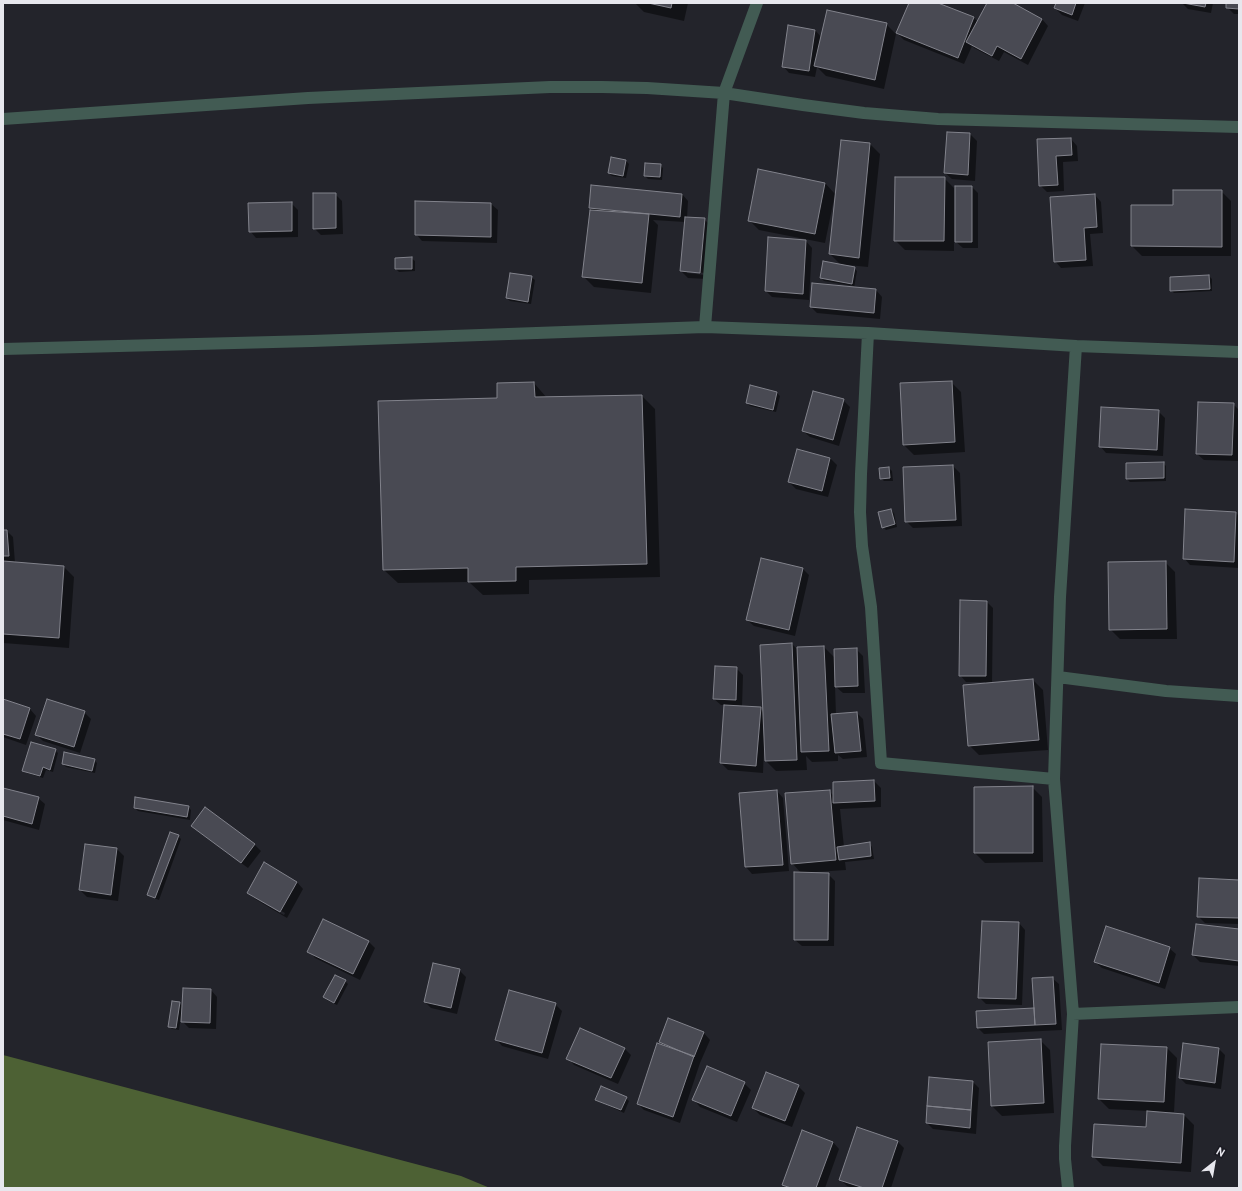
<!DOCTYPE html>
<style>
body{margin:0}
#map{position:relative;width:1242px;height:1191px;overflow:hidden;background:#23242b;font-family:Overpass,sans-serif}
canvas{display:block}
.frame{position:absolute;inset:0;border:4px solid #e7e7ed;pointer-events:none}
.north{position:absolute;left:1194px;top:1143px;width:40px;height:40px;-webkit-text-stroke:3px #1a1a22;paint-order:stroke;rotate:31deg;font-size:11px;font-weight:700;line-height:16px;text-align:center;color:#e7e7ed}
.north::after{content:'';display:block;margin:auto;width:14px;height:18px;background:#e7e7ed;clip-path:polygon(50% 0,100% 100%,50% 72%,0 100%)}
</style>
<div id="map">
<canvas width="1242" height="1191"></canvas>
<div class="frame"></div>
<div class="north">N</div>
</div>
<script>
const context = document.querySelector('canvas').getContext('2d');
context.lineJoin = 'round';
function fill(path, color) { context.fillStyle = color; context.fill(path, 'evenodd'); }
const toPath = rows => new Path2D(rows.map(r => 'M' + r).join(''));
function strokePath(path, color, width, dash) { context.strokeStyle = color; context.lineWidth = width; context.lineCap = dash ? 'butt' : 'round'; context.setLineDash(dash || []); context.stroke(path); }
fill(toPath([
 [3,1055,461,1176,490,1188,3,1188]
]), '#4d6134');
fill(toPath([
 [635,3,688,3,684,21,644,12],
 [910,3,935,3,974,18,978,22,988,3,1010,3,1042,19,1048,26,1028,65,1004,52,999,61,974,48,972,46,964,64,904,40,897,33],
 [1057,3,1085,3,1078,21,1062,15,1055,8],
 [1182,3,1213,3,1211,13,1188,9],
 [1227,3,1239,3,1239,14,1234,14,1227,7],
 [886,24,896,34,884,89,826,76,817,67,815,77,789,73,783,66,815,30,822,38],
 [948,133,970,134,977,141,975,181,952,179,945,173],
 [1071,139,1077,146,1078,161,1063,162,1064,191,1047,192,1040,185,1038,140],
 [842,141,870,144,880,154,868,267,848,265,848,266,854,268,857,271,854,288,876,290,882,297,880,319,817,313,811,307,854,288,854,286,824,281,821,278,841,265,830,254],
 [626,161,629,164,626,178,612,176,609,173],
 [660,165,663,168,662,180,648,179,645,176],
 [759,170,825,183,835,194,825,243,759,230,749,220],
 [944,178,954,188,954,251,905,250,895,240],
 [972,187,978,193,978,248,963,248,956,242],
 [1221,191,1231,201,1231,256,1142,256,1132,246],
 [335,194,342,201,343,234,321,235,314,228],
 [682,194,688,201,687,218,704,219,711,226,706,279,688,278,681,271,685,222,653,220,658,225,651,293,594,287,584,277,591,210,590,208],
 [687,271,705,273,705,275,687,273],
 [1095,195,1101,202,1103,233,1090,234,1093,266,1061,268,1055,261],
 [416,202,491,204,498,210,497,243,422,241,416,234],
 [291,203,298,210,298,237,256,238,250,231],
 [805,240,812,248,809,300,772,297,766,291],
 [411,258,415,261,415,271,399,272,396,269],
 [1209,276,1212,279,1212,291,1174,293,1171,290],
 [531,277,535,280,531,304,510,301,507,298],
 [951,382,961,392,965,452,914,455,904,445],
 [534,383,547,398,642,396,655,409,660,577,529,580,529,594,483,595,469,582,398,583,384,570,379,402,498,399],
 [751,386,777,393,780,396,776,412,750,406,747,403],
 [843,400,850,407,839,446,810,437,803,431],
 [1233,404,1239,410,1238,461,1204,460,1197,454],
 [1158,411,1165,418,1163,456,1106,453,1100,446],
 [797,450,830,458,837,465,828,497,796,489,789,482],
 [1163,463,1166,466,1166,481,1130,482,1127,479],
 [953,466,960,473,962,526,913,528,906,521,904,468],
 [889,468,892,471,893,481,884,481,881,478],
 [891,510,894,513,897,527,886,530,883,527],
 [1236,513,1239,516,1239,568,1190,565,1184,558],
 [3,531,7,531,13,537,15,563,64,567,74,577,69,648,3,643],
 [1165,562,1175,572,1177,639,1120,639,1110,629],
 [803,569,809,575,795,636,754,626,747,620],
 [987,602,993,608,992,683,1033,680,1043,690,1048,750,979,755,969,745,985,682,966,682,960,675],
 [792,644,798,650,824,647,835,658,856,649,863,656,865,693,843,693,835,686,836,715,857,713,863,719,867,757,843,759,838,755,838,761,812,762,806,756,807,770,776,771,766,761,764,747,763,773,728,770,721,763,725,705,721,705,714,699,736,668,743,675,742,707,760,708,764,713],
 [3,700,30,709,36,716,26,745,3,737],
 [84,712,91,719,80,753,43,741,37,735],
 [55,750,58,753,53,772,46,770,43,778,27,773,24,770],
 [94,760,97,763,95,773,66,767,63,764],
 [874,781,881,788,881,807,840,809,844,847,869,843,872,847,874,859,845,862,846,870,816,872,816,874,828,874,835,881,834,946,802,946,795,940,802,874,792,863,829,791,834,796],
 [1032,787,1042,797,1043,862,985,863,975,853],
 [777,791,783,798,789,871,752,874,746,867],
 [3,793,38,798,45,804,39,830,3,820],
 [188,807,191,810,190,820,138,811,135,808],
 [192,826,254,844,261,851,248,868,199,832],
 [178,836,181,839,159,900,151,897,148,894],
 [86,845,117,849,124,856,118,901,87,897,80,890],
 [264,864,297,882,303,889,287,918,255,899,248,892],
 [254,896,285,913,284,915,254,898],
 [1239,881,1239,924,1205,923,1198,916],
 [324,920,369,942,375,948,360,980,315,958,309,951],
 [1019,923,1025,930,1022,1005,986,1004,979,997],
 [1239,930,1239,966,1200,962,1193,955],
 [1169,948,1176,954,1165,989,1102,968,1095,962],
 [459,970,466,977,457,1014,431,1008,425,1002],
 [336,976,345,981,348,984,337,1005,327,1000,324,997],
 [1052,978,1059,984,1062,1030,984,1034,978,1028,1035,1009],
 [211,990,217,997,216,1029,189,1028,182,1021,182,1016,181,1016,179,1030,172,1029,169,1026,179,1003,183,1007],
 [555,1004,562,1011,548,1059,502,1046,496,1039],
 [669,1019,704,1033,710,1040,700,1063,680,1123,644,1110,638,1104,665,1047,660,1042],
 [1040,1040,1050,1050,1054,1113,1002,1116,992,1106],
 [624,1048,631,1055,618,1084,574,1065,568,1058],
 [1167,1048,1177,1058,1174,1112,1169,1112,1169,1114,1184,1115,1194,1125,1191,1172,1103,1166,1093,1156,1147,1128,1148,1111,1109,1109,1099,1099],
 [1219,1049,1225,1055,1221,1089,1186,1084,1180,1078],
 [973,1082,979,1088,976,1134,933,1129,927,1123],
 [744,1083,751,1090,737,1122,700,1107,694,1100],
 [798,1086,805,1093,792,1127,760,1115,753,1108],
 [626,1098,629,1101,624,1113,600,1102,597,1099],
 [803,1131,833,1142,839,1149,825,1188,787,1188,783,1184],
 [898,1142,904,1148,891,1188,853,1188,847,1186,840,1179]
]), '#0007');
const building = toPath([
 [648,3,672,3,671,8,648,3],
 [909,3,938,3,974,17,958,58,896,33,909,3],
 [987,3,1013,3,1042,19,1021,59,997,46,992,56,966,42,987,3],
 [1056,3,1076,3,1072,15,1054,8,1056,3],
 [1183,3,1206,3,1205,7,1183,3],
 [1226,3,1239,3,1239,9,1226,8,1226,3],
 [827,10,887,23,875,80,814,66,827,10],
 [788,25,815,30,809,71,782,67,788,25],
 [947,132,970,133,968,175,944,173,947,132],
 [1071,138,1072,155,1056,156,1058,185,1039,186,1037,139,1071,138],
 [841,140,870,143,859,258,829,254,841,140],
 [611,157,626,160,623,176,608,173,611,157],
 [645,163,661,164,660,177,644,176,645,163],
 [758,169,825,183,815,234,748,221,758,169],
 [895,177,945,177,944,241,894,241,895,177],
 [591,185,682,194,680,217,589,208,591,185],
 [955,186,972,186,972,242,955,242,955,186],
 [1173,190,1222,190,1222,247,1131,246,1131,205,1173,205,1173,190],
 [313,193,336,193,336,228,313,229,313,193],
 [1095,194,1097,227,1084,228,1086,260,1054,262,1050,197,1095,194],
 [415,201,491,203,491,237,415,235,415,201],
 [292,202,292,231,249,232,248,203,292,202],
 [590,210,649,214,642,283,582,277,590,210],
 [685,217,705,218,700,273,680,271,685,217],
 [768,237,806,240,803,294,765,291,768,237],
 [412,257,412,269,395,269,395,258,412,257],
 [823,261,855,267,852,284,820,278,823,261],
 [510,273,532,276,528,302,506,298,510,273],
 [1209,275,1210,289,1170,291,1170,277,1209,275],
 [812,283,876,289,874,313,810,307,812,283],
 [952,381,955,442,903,445,900,383,952,381],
 [534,382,535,397,642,395,647,564,516,567,516,581,468,582,468,568,383,570,378,401,497,398,497,383,534,382],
 [750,385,777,392,773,410,746,403,750,385],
 [813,391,844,399,833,440,802,431,813,391],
 [1198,402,1234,403,1232,455,1196,454,1198,402],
 [1101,407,1159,410,1157,450,1099,447,1101,407],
 [797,449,830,458,822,491,788,482,797,449],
 [1164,462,1164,478,1126,479,1126,463,1164,462],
 [953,465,956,520,905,522,903,467,953,465],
 [889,467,890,478,880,479,879,468,889,467],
 [891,509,895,524,882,528,878,512,891,509],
 [1185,509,1236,512,1234,562,1183,559,1185,509],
 [3,530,7,530,9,556,3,556,3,530],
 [761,558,803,568,789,630,746,620,761,558],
 [3,561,64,566,59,638,3,634,3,561],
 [1166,561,1167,629,1109,630,1108,562,1166,561],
 [960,600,987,601,986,676,959,676,960,600],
 [792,643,797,760,765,761,760,645,792,643],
 [824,646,829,751,801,752,797,647,824,646],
 [857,648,858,686,835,687,834,649,857,648],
 [715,666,737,667,736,700,713,699,715,666],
 [1033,679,1039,740,968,746,963,685,1033,679],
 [3,699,30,708,20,739,3,734,3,699],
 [47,699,85,711,74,747,35,735,47,699],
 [724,705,761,707,756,766,720,763,724,705],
 [857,712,861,751,835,753,831,714,857,712],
 [31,742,56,749,50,770,43,767,40,776,22,771,31,742],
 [64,752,95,759,92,771,62,764,64,752],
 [874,780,875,801,833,803,833,782,874,780],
 [1033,786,1033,853,974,853,974,787,1033,786],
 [3,788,39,797,32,824,3,816,3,788],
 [777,790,783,865,745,867,739,793,777,790],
 [830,790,836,860,791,864,785,793,830,790],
 [135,797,189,806,187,817,134,808,135,797],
 [205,807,255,844,241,863,191,826,205,807],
 [170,832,179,835,155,898,147,895,170,832],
 [870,842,871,856,839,860,837,847,870,842],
 [85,844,117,848,111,895,79,890,85,844],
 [264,862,297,882,280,912,247,893,264,862],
 [794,872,829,873,828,940,794,940,794,872],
 [1199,878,1239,880,1239,918,1197,917,1199,878],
 [323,919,369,941,353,974,307,952,323,919],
 [982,921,1019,922,1016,999,978,998,982,921],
 [1196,924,1239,929,1239,961,1192,955,1196,924],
 [1106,926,1170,947,1159,983,1094,962,1106,926],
 [433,963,460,969,451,1008,424,1002,433,963],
 [335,975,346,980,334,1003,323,997,335,975],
 [1053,977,1056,1024,1035,1025,1032,978,1053,977],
 [183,988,211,989,210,1023,181,1022,183,988],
 [509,990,556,1003,542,1053,495,1040,509,990],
 [172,1001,180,1002,176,1028,168,1027,172,1001],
 [1034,1008,1035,1025,977,1028,976,1011,1034,1008],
 [668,1018,704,1032,694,1057,659,1042,668,1018],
 [580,1028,625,1048,611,1078,566,1059,580,1028],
 [1041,1039,1044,1103,991,1106,988,1042,1041,1039],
 [657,1043,694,1056,673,1117,637,1104,657,1043],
 [1183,1043,1219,1048,1215,1083,1179,1078,1183,1043],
 [1101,1044,1167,1047,1164,1102,1098,1099,1101,1044],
 [707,1066,745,1082,731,1116,692,1100,707,1066],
 [766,1072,799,1085,785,1121,752,1108,766,1072],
 [929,1077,973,1081,971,1110,927,1106,929,1077],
 [601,1086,627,1097,621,1110,595,1100,601,1086],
 [927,1106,971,1110,970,1128,926,1123,927,1106],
 [1147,1111,1184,1114,1181,1163,1092,1157,1094,1124,1146,1127,1147,1111],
 [857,1127,898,1141,882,1188,864,1188,839,1180,857,1127],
 [802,1130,833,1142,816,1188,791,1188,782,1185,802,1130]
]);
fill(building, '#494a53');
strokePath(building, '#82838c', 1);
strokePath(toPath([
 [3,119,308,98,550,87,602,87,647,88,724,93,803,105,864,113,938,119,1239,127],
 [705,327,868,333,1076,346,1239,352],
 [868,333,861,474,860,512,862,546,871,607,881,763,1054,779,1073,1014,1065,1146,1065,1159,1068,1188],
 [3,349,312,341,705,327,724,93,757,3],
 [1058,677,1166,691,1239,696],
 [1054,779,1060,597,1076,346],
 [1073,1014,1239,1007]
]), '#425b53', 12);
</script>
